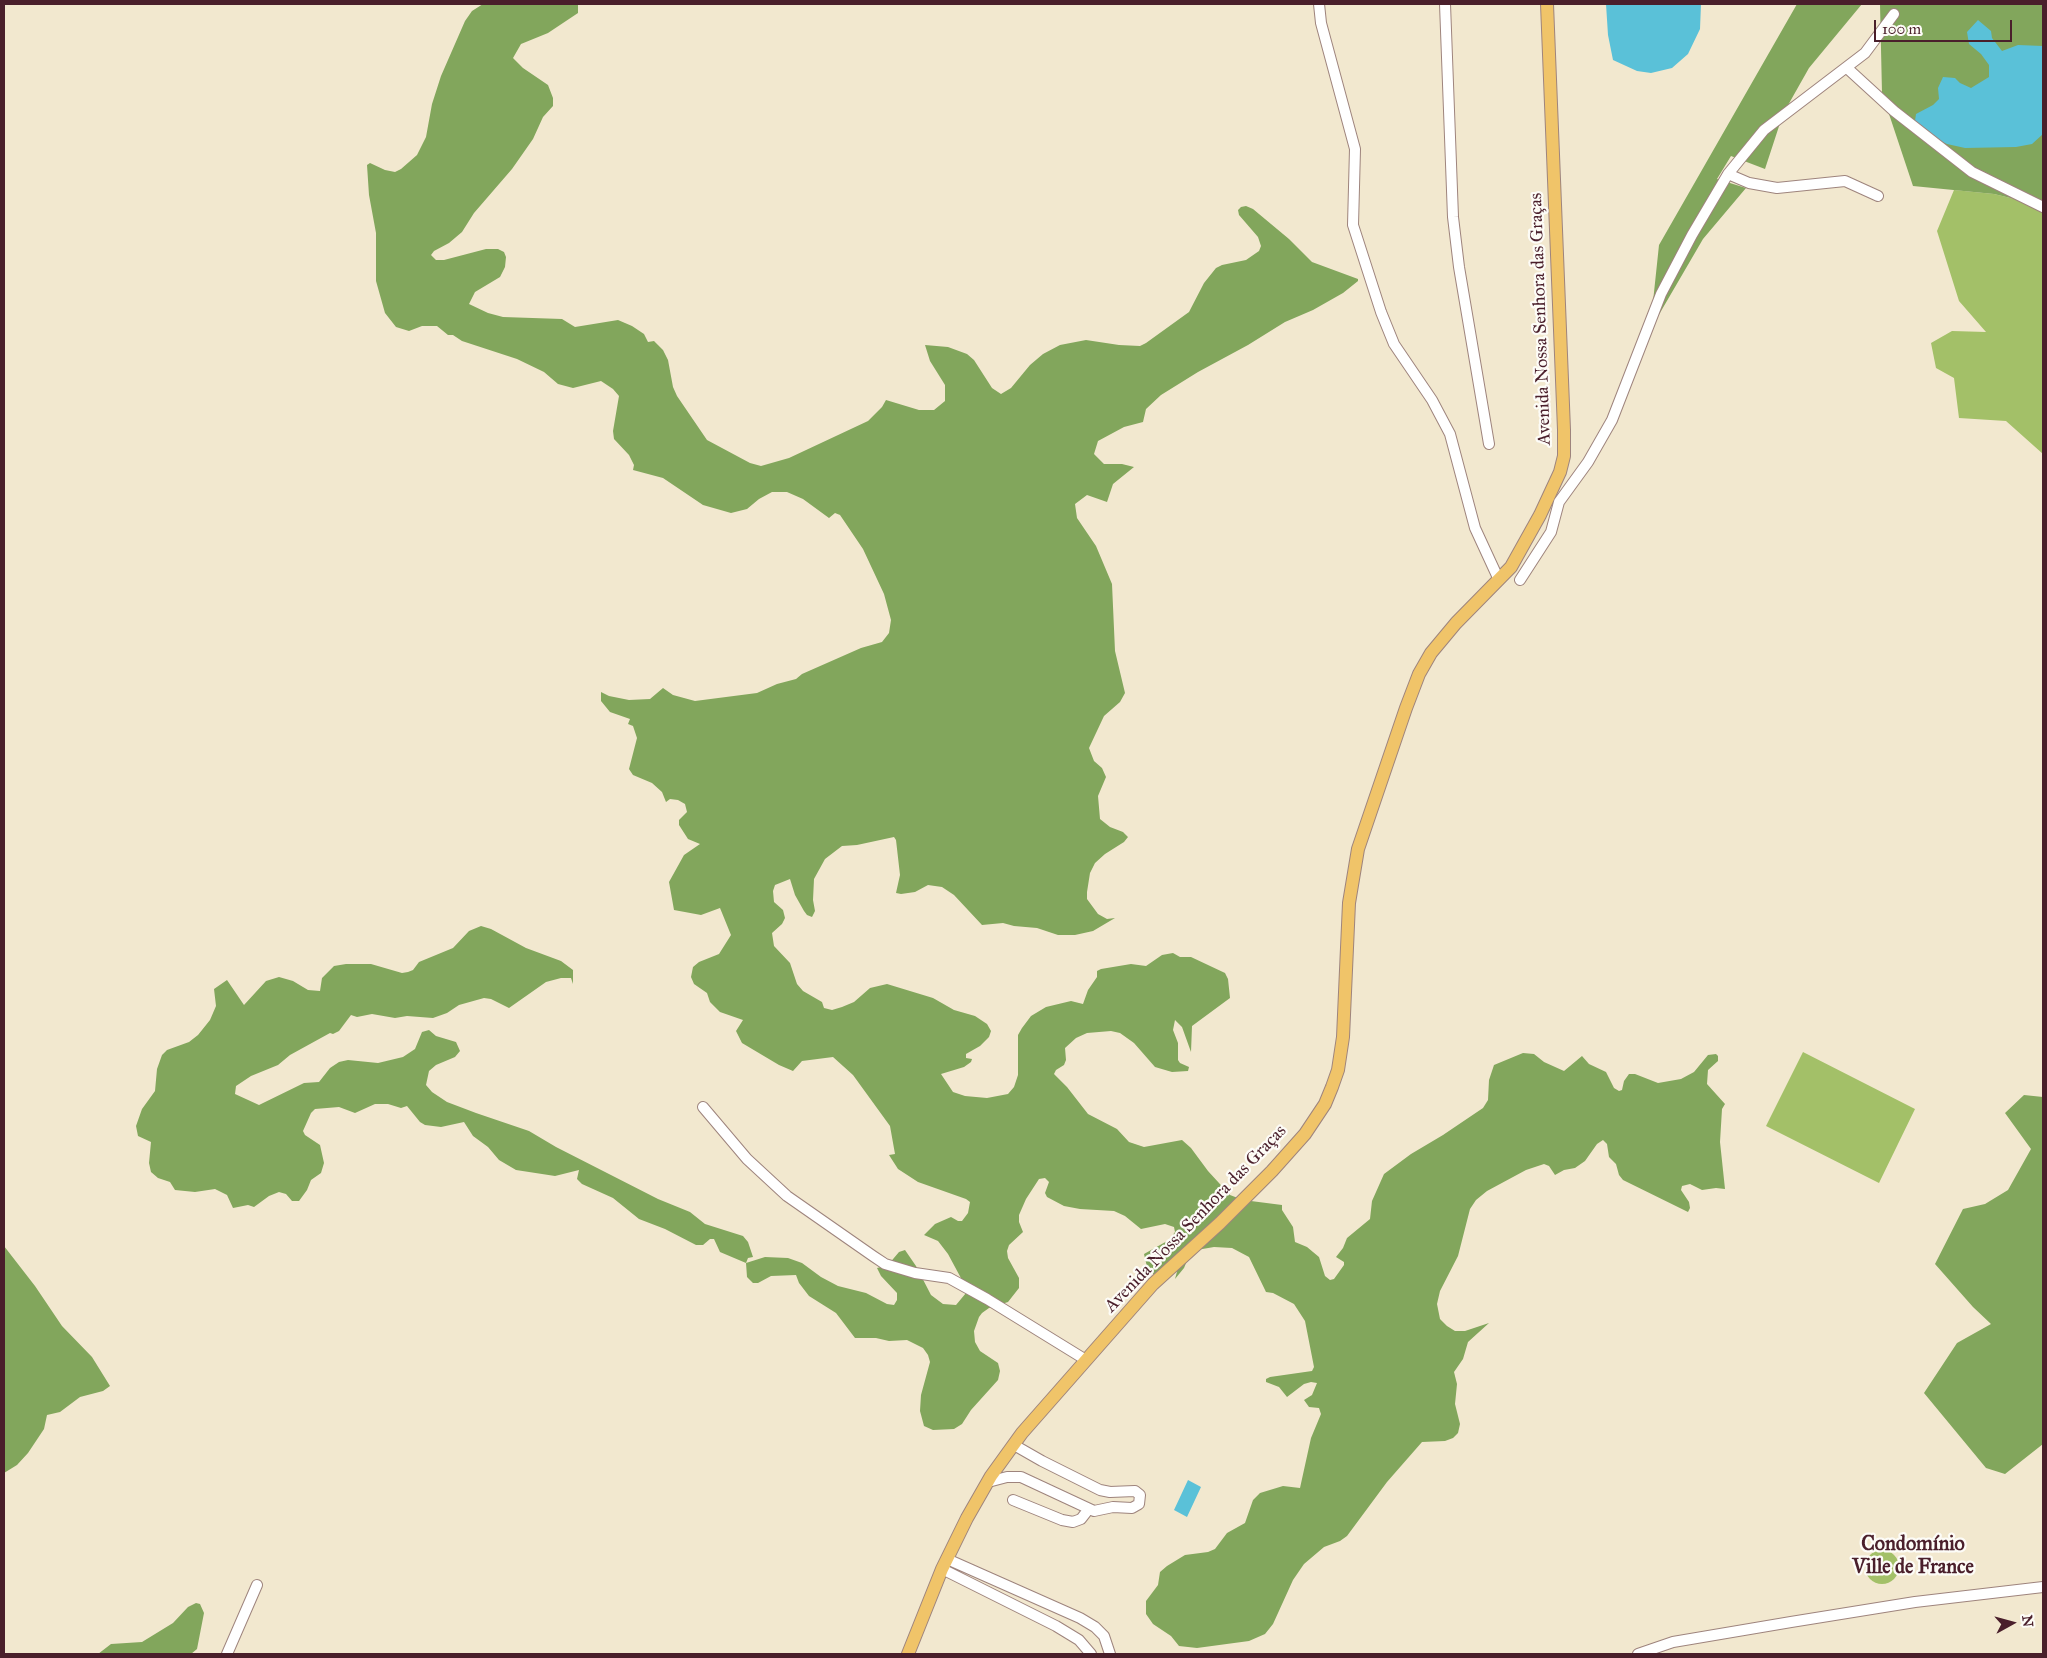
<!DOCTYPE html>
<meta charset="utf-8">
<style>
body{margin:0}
#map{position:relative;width:2047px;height:1658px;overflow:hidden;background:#f2e8cf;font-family:"IM FELL Great Primer",serif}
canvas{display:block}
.frame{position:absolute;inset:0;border:5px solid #4a1f2b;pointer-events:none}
.north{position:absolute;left:1987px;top:1598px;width:50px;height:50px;-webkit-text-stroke:4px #fdfcf7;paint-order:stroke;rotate:83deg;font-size:14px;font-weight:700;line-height:20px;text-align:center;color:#4a1f2b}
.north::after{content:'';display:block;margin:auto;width:18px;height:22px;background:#4a1f2b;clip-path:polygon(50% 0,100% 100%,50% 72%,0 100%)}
.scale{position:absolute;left:1874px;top:20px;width:138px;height:22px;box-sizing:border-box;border:2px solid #4a1f2b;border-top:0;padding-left:6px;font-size:15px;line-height:18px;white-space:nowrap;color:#4a1f2b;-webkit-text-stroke:4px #fdfcf7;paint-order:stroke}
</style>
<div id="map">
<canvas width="2047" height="1658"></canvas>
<div class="frame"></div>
<div class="north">N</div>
<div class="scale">100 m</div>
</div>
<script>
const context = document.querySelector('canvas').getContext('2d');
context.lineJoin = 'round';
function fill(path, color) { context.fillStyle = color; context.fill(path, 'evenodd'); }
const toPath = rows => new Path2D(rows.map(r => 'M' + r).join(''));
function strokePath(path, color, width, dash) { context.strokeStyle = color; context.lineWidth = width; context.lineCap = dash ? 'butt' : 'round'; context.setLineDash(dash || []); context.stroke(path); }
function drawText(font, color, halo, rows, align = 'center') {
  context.font = font + ' "IM FELL Great Primer",serif'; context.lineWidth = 4.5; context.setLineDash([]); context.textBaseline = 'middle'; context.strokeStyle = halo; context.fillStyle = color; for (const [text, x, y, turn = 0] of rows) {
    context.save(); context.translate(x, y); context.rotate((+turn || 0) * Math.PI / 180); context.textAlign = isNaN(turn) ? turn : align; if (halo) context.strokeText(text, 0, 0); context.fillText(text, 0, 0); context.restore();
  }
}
fill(toPath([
 [1954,190,1994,194,2043,206,2043,454,2006,421,1959,418,1954,378,1936,368,1931,343,1952,331,1986,332,1959,301,1937,231],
 [1803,1052,1915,1109,1879,1183,1766,1126],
 '1865 1567a17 17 0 1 1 34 0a17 17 0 1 1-34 0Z'
]), '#a3c068');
fill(toPath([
 [483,4,578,4,578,13,548,33,521,44,513,58,523,68,548,85,553,98,553,106,543,117,533,139,512,169,474,213,462,232,449,243,434,251,431,255,436,260,444,260,486,249,498,249,504,252,506,257,505,267,500,277,475,292,469,304,488,313,503,317,562,319,575,327,618,320,632,326,644,334,648,342,654,341,663,350,668,360,673,387,677,396,707,440,750,463,761,466,789,458,868,421,882,407,886,400,919,410,934,410,945,401,945,385,930,361,925,345,948,347,967,354,974,360,992,388,1001,394,1011,388,1030,365,1043,354,1060,345,1086,340,1119,345,1140,346,1146,343,1189,312,1204,283,1216,268,1222,265,1246,260,1259,251,1261,246,1258,237,1239,215,1238,210,1241,207,1246,206,1253,209,1289,239,1312,262,1358,279,1358,281,1343,293,1313,310,1285,322,1248,345,1198,372,1161,395,1146,409,1143,422,1124,427,1098,441,1094,454,1104,464,1122,464,1134,467,1113,484,1107,502,1087,495,1075,504,1077,518,1096,546,1112,584,1115,651,1125,693,1120,702,1104,716,1089,748,1094,761,1102,768,1106,777,1098,796,1100,819,1110,827,1123,832,1128,837,1124,842,1105,854,1095,863,1090,873,1087,892,1087,899,1098,914,1107,919,1115,918,1093,931,1075,935,1058,935,1037,928,1014,926,1003,923,982,925,954,895,942,887,928,885,915,892,901,894,896,893,900,875,896,840,894,837,857,845,842,846,825,859,814,879,813,900,815,911,812,917,807,915,804,911,795,895,790,879,775,885,773,891,774,902,783,910,785,918,782,924,772,933,774,946,790,963,797,984,803,991,822,1002,824,1008,832,1010,842,1007,854,1002,870,988,887,984,933,998,954,1010,975,1016,987,1024,991,1031,989,1037,980,1046,966,1054,966,1058,972,1059,971,1062,964,1067,941,1074,953,1092,965,1096,987,1098,1008,1094,1014,1087,1018,1075,1018,1035,1022,1028,1031,1016,1046,1007,1071,1001,1083,1004,1088,990,1097,977,1097,971,1101,969,1131,964,1146,966,1162,955,1173,953,1180,957,1191,957,1225,973,1228,979,1230,998,1192,1026,1191,1052,1182,1027,1175,1020,1173,1030,1178,1043,1178,1060,1180,1063,1189,1067,1188,1071,1172,1072,1155,1067,1134,1043,1120,1033,1111,1031,1087,1033,1076,1038,1065,1048,1066,1060,1064,1065,1056,1070,1054,1074,1067,1087,1088,1114,1117,1129,1129,1142,1144,1147,1182,1140,1191,1148,1208,1171,1230,1195,1243,1200,1282,1205,1282,1210,1293,1227,1295,1242,1307,1247,1319,1257,1325,1276,1330,1280,1334,1279,1344,1265,1344,1262,1336,1257,1343,1248,1347,1238,1370,1219,1372,1201,1384,1174,1411,1154,1443,1135,1483,1108,1488,1100,1489,1080,1494,1065,1523,1053,1534,1054,1544,1062,1564,1071,1582,1056,1589,1064,1606,1072,1614,1088,1619,1091,1622,1090,1624,1081,1629,1074,1635,1074,1658,1083,1681,1079,1694,1072,1708,1055,1716,1054,1718,1056,1718,1061,1708,1070,1707,1084,1725,1104,1722,1109,1720,1142,1725,1189,1716,1188,1702,1190,1690,1184,1682,1186,1681,1190,1689,1202,1690,1208,1688,1212,1623,1180,1619,1175,1616,1164,1609,1157,1607,1144,1603,1140,1597,1144,1585,1161,1575,1168,1564,1170,1555,1175,1549,1166,1544,1164,1526,1170,1487,1191,1476,1200,1470,1209,1458,1256,1440,1291,1437,1304,1440,1319,1447,1326,1455,1331,1465,1331,1489,1323,1468,1342,1463,1359,1454,1372,1457,1384,1455,1404,1460,1424,1458,1433,1453,1438,1445,1441,1422,1442,1387,1482,1347,1536,1340,1541,1324,1547,1304,1564,1293,1580,1273,1624,1265,1634,1249,1641,1197,1648,1179,1646,1171,1636,1153,1624,1146,1614,1146,1601,1158,1585,1160,1572,1167,1566,1185,1555,1208,1552,1215,1549,1227,1533,1245,1523,1253,1500,1260,1493,1283,1486,1300,1488,1311,1438,1321,1414,1319,1408,1309,1407,1304,1400,1312,1395,1317,1383,1311,1382,1304,1384,1287,1397,1279,1387,1266,1382,1266,1379,1270,1377,1312,1371,1314,1367,1305,1321,1294,1304,1273,1293,1266,1292,1249,1257,1232,1248,1214,1247,1191,1251,1184,1268,1175,1279,1178,1268,1155,1276,1147,1267,1144,1254,1169,1240,1175,1232,1174,1227,1165,1224,1141,1229,1125,1216,1114,1211,1080,1209,1064,1206,1047,1197,1045,1193,1049,1182,1045,1178,1039,1179,1026,1199,1019,1215,1019,1222,1023,1232,1009,1245,1007,1251,1008,1258,1019,1278,1019,1288,1008,1302,989,1308,982,1313,979,1317,974,1331,975,1342,980,1351,998,1363,1000,1371,998,1380,971,1410,962,1424,954,1429,933,1430,924,1426,920,1411,921,1395,930,1362,928,1355,923,1348,907,1340,889,1341,876,1338,855,1338,836,1313,809,1296,799,1283,796,1275,771,1276,758,1283,753,1283,747,1277,746,1263,720,1252,714,1239,710,1239,703,1245,696,1245,665,1229,639,1219,613,1198,582,1184,577,1179,579,1170,555,1176,516,1170,499,1160,488,1147,473,1136,464,1122,441,1127,425,1125,420,1122,407,1106,401,1108,388,1104,375,1104,355,1113,339,1107,315,1109,311,1113,303,1131,305,1135,320,1145,324,1163,321,1173,311,1180,307,1190,299,1201,292,1201,286,1194,279,1192,269,1196,254,1207,248,1205,233,1208,227,1195,215,1189,195,1192,175,1190,170,1182,158,1178,151,1172,149,1163,151,1142,138,1136,136,1126,142,1109,155,1091,157,1069,162,1055,167,1050,189,1042,198,1035,210,1020,216,1006,214,989,227,980,244,1005,266,981,279,977,293,981,308,990,320,991,322,978,334,966,346,964,371,964,402,973,408,972,413,970,419,962,453,948,469,931,481,926,491,929,526,948,561,961,573,970,573,984,571,978,561,978,546,982,509,1008,491,999,484,998,459,1005,447,1013,433,1018,407,1016,395,1018,372,1014,357,1017,351,1015,339,1031,333,1034,330,1033,290,1055,278,1065,251,1076,236,1086,235,1094,259,1105,304,1083,319,1082,330,1068,339,1062,348,1060,378,1063,403,1057,415,1049,422,1032,429,1030,436,1036,456,1042,460,1051,455,1057,436,1065,429,1071,426,1085,432,1092,447,1102,476,1113,529,1131,556,1147,658,1199,690,1212,705,1224,743,1236,748,1242,753,1257,748,1258,746,1263,765,1257,788,1258,802,1263,821,1277,838,1286,866,1293,887,1304,894,1305,897,1300,897,1293,881,1276,877,1268,888,1265,899,1252,905,1250,916,1266,931,1295,943,1304,956,1305,966,1293,962,1280,948,1254,938,1241,924,1235,935,1224,951,1217,958,1221,962,1221,968,1213,970,1202,966,1199,918,1182,898,1169,889,1155,895,1154,890,1126,853,1075,833,1057,802,1061,793,1071,779,1065,742,1043,736,1031,743,1020,720,1012,710,1002,707,993,694,984,691,977,693,967,699,962,719,954,731,935,720,908,701,915,674,910,669,882,684,855,700,844,688,839,679,825,679,820,687,812,685,804,678,800,670,799,666,802,662,792,652,783,633,775,629,769,637,738,633,726,628,724,630,719,610,712,601,701,601,692,609,696,629,700,650,699,663,688,673,695,695,701,757,693,777,684,796,679,802,674,861,648,882,642,889,633,891,620,884,594,863,549,840,515,835,513,829,518,803,499,787,492,772,492,759,499,747,509,731,513,703,505,663,478,633,470,634,465,629,455,614,439,613,431,619,396,613,389,601,381,573,388,558,384,544,372,517,359,462,341,453,335,448,335,437,326,422,326,409,331,396,327,385,313,376,281,376,233,369,195,367,165,370,163,385,170,395,172,401,169,417,155,426,137,432,104,441,76,465,21,472,11],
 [1797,4,1862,4,1809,68,1783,114,1765,169,1731,156,1717,179,1746,188,1703,239,1650,330,1659,245],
 [1880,4,2043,4,2043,206,1994,194,1913,186,1882,93],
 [2024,1095,2043,1097,2043,1444,2005,1474,1986,1468,1924,1393,1957,1343,1991,1324,1973,1307,1935,1264,1963,1209,1985,1204,2008,1190,2031,1149,2005,1113],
 [4,1246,35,1286,62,1326,92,1357,110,1386,103,1391,80,1397,60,1412,47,1415,44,1429,28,1453,17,1465,4,1473],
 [196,1603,200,1604,204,1613,197,1649,191,1654,98,1654,111,1644,142,1642,173,1623,188,1607]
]), '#82a65c');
fill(toPath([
 [1606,4,1701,4,1700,29,1688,54,1672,68,1651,73,1637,71,1613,60,1608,35],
 [1978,20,1991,31,1992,38,2002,51,2018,45,2043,46,2043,134,2032,144,2016,147,1965,148,1947,144,1927,135,1915,121,1916,114,1933,105,1939,99,1938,88,1943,77,1955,78,1960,83,1971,88,1989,77,1989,65,1981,54,1969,44,1967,32],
 [1188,1480,1201,1487,1187,1517,1174,1510]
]), '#5ac1d8');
const minor = toPath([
 [1319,4,1321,23,1355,149,1353,225,1381,312,1394,344,1432,400,1450,434,1475,528,1499,580],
 [1445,4,1453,217,1459,267,1489,444],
 [1847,68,1894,111,1972,172,2043,207],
 [1728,174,1749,183,1777,188,1845,181,1878,196],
 [1520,580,1551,532,1559,502,1588,462,1612,420,1661,294,1692,235,1728,174,1764,130,1865,53,1894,14],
 [703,1107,747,1159,787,1196,873,1256,885,1264,915,1273,949,1278,987,1299,1086,1360],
 [988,1482,1007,1477,1021,1477,1094,1511,1113,1507,1132,1508,1139,1504,1140,1495,1135,1491,1110,1492,1100,1490,1042,1461,1014,1445],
 [1013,1500,1062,1520,1073,1522,1081,1519,1088,1510],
 [947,1559,1080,1618,1095,1627,1104,1636,1110,1654],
 [942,1569,1056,1626,1079,1640,1091,1654],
 [227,1654,257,1585],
 [1638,1654,1673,1642,1791,1622,1915,1602,2043,1587]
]);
const major = toPath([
 [908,1654,942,1569,967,1518,991,1476,1022,1433,1153,1284,1220,1223,1272,1171,1305,1134,1325,1104,1332,1087,1338,1070,1343,1037,1349,903,1358,849,1406,708,1419,674,1431,653,1456,623,1511,567,1540,515,1560,472,1564,456,1564,430,1547,4]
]);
strokePath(minor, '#9e847d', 12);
strokePath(major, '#9e847d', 14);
strokePath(minor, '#fff', 10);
strokePath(major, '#f0c469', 12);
drawText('18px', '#4a1f2b', '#fdfcf7', [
 ["Avenida Nossa Senhora das Graças",1541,319,-92],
 ["Avenida Nossa Senhora das Graças",1196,1219,-46]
]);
drawText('bold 20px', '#4a1f2b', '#fdfcf7', [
 ["Condomínio",1913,1545],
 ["Ville de France",1913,1568]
]);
</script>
